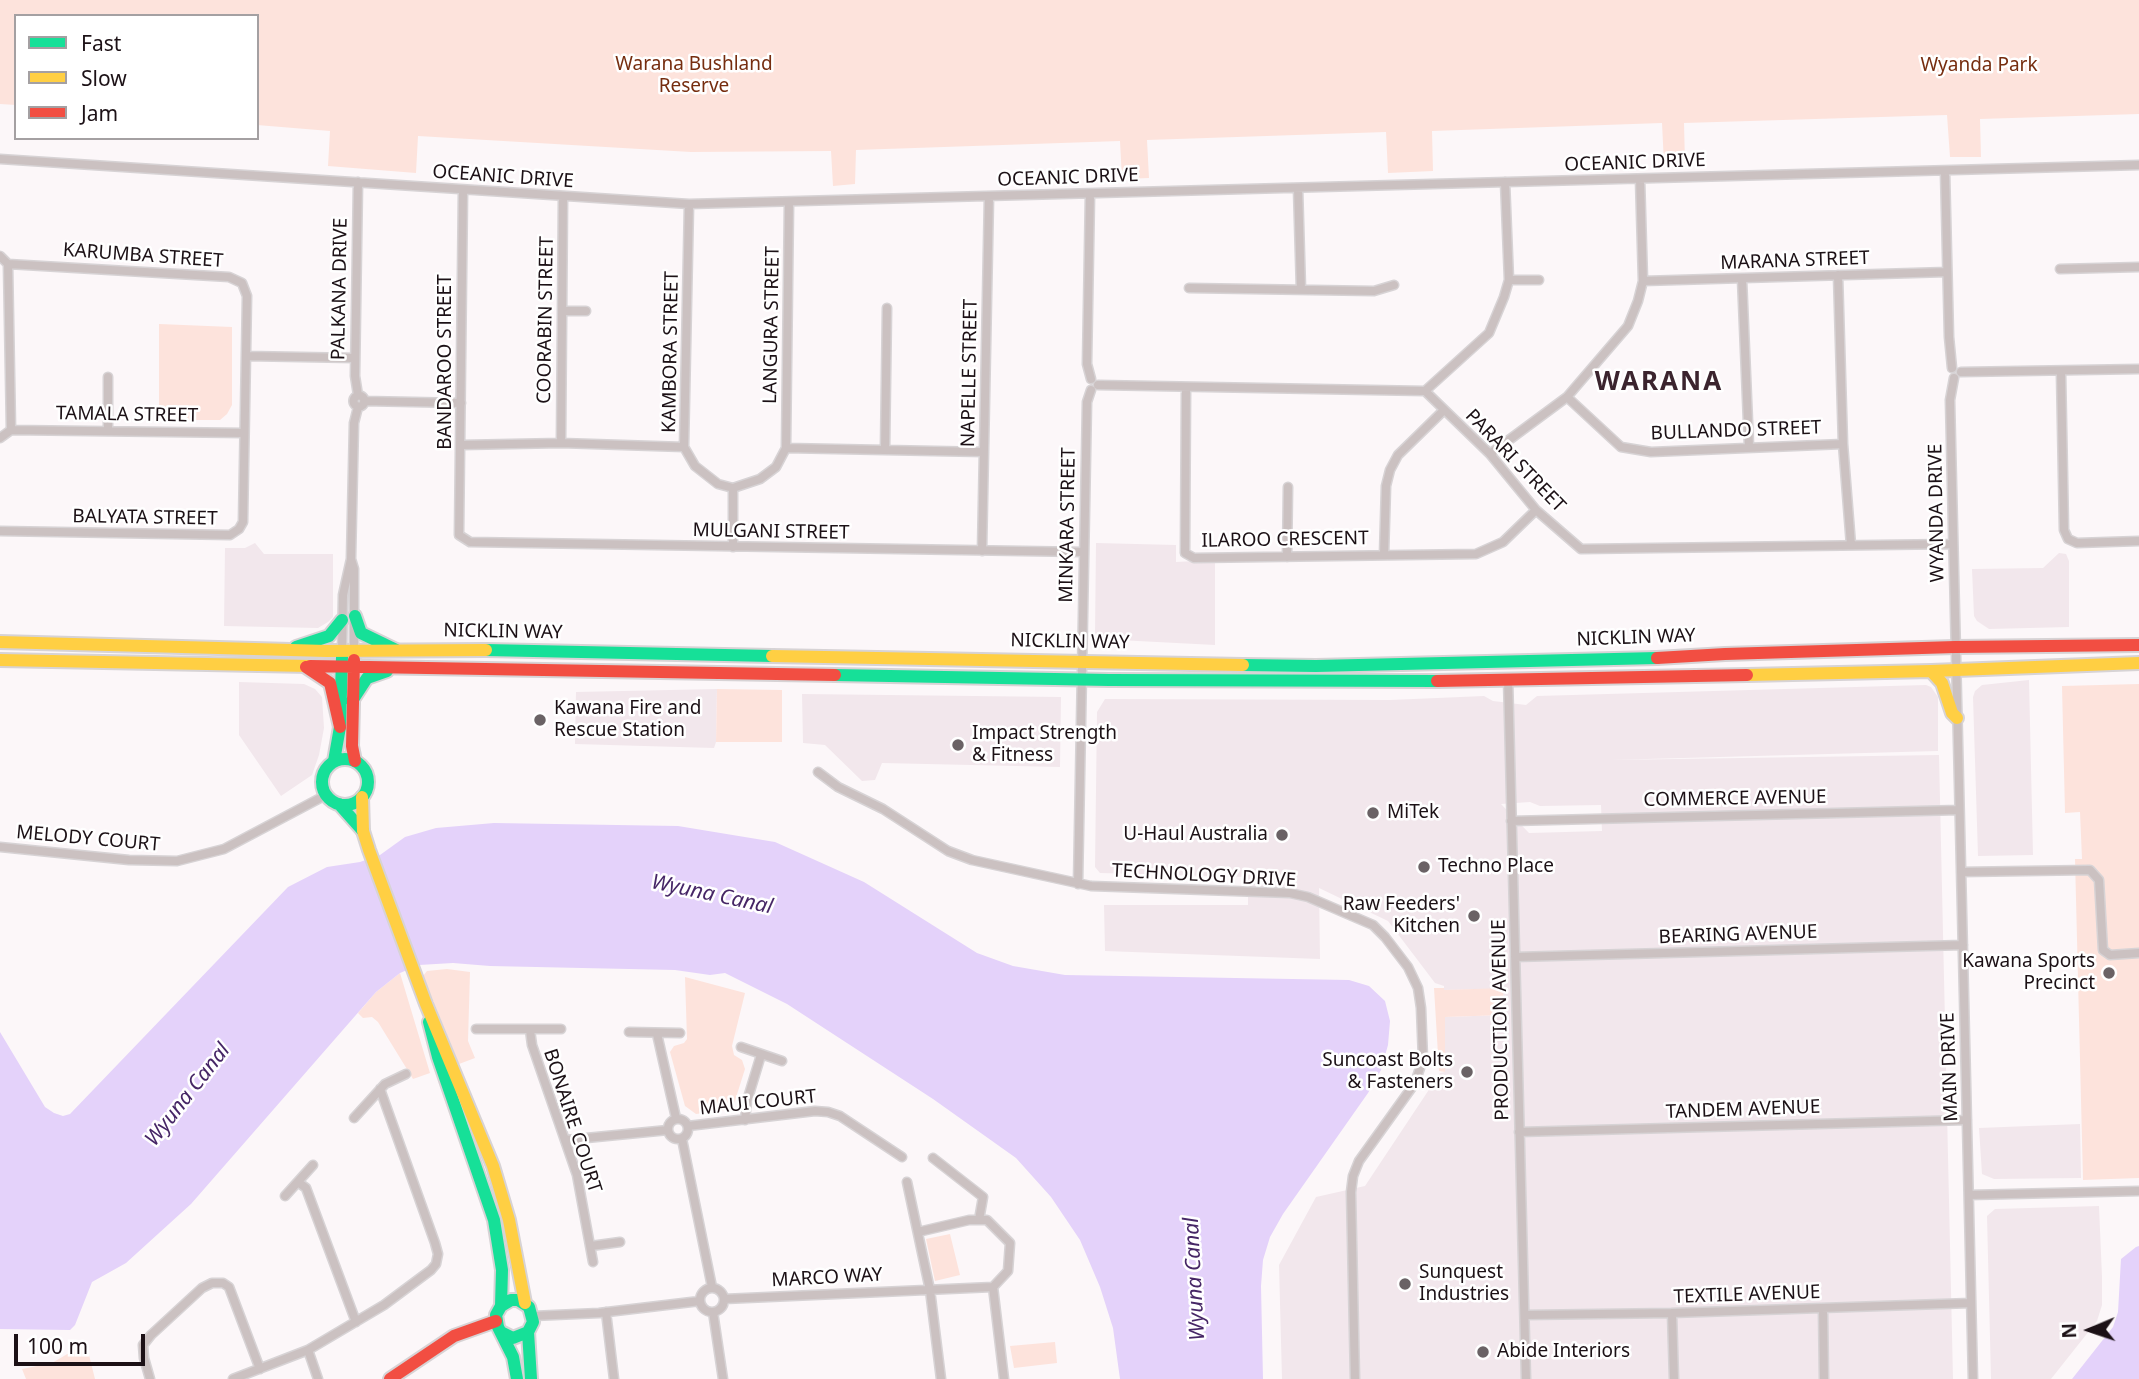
<!DOCTYPE html>
<style>
body{margin:0}
#map{position:relative;width:2139px;height:1379px;overflow:hidden;background:#fcf7f9;font-family:"Noto Sans",sans-serif}
canvas{display:block}
.legend{position:absolute;left:14px;top:14px;width:245px;height:126px;box-sizing:border-box;background:#fff;border:2px solid #a4a0a2;margin:0;padding:9px 12px;list-style:none;font-size:21px;color:#1c1116}
.legend li{display:flex;align-items:center;gap:14px;height:35px}
.legend b{width:35px;border:2px solid #a4a0a2}
.north{position:absolute;left:2055px;top:1295px;width:70px;height:70px;-webkit-text-stroke:5px #fff;paint-order:stroke;rotate:268deg;font-size:19px;font-weight:700;line-height:28px;text-align:center;color:#1c1116}
.north::after{content:'';display:block;margin:auto;width:24px;height:32px;background:#1c1116;clip-path:polygon(50% 0,100% 100%,50% 72%,0 100%)}
.scale{position:absolute;left:14px;top:1334px;width:131px;height:32px;box-sizing:border-box;border:4px solid #1c1116;border-top:0;padding-left:9px;font-size:21px;line-height:24px;white-space:nowrap;color:#1c1116;-webkit-text-stroke:5px #fff;paint-order:stroke}
</style>
<div id="map">
<canvas width="2139" height="1379"></canvas>
<ul class="legend">
<li><b style="height:9px;background:#16e098"></b>Fast</li>
<li><b style="height:9px;background:#ffcf43"></b>Slow</li>
<li><b style="height:9px;background:#f24e42"></b>Jam</li>
</ul>
<div class="north">N</div>
<div class="scale">100 m</div>
</div>
<script>
const context = document.querySelector('canvas').getContext('2d');
context.lineJoin = 'round';
function fill(path, color) { context.fillStyle = color; context.fill(path, 'evenodd'); }
const toPath = rows => new Path2D(rows.map(r => 'M' + r).join(''));
function strokePath(path, color, width, dash) { context.strokeStyle = color; context.lineWidth = width; context.lineCap = dash ? 'butt' : 'round'; context.setLineDash(dash || []); context.stroke(path); }
function drawText(font, color, halo, rows, align = 'center') {
  context.font = font + ' "Noto Sans",sans-serif'; context.lineWidth = 5; context.setLineDash([]); context.textBaseline = 'middle'; context.strokeStyle = halo; context.fillStyle = color; for (const [text, x, y, turn = 0] of rows) {
    context.save(); context.translate(x, y); context.rotate((+turn || 0) * Math.PI / 180); context.textAlign = isNaN(turn) ? turn : align; if (halo) context.strokeText(text, 0, 0); context.fillText(text, 0, 0); context.restore();
  }
}
fill(toPath([
 [255,543,264,554,333,554,333,617,328,622,318,628,224,626,225,548,245,548],
 [1096,543,1176,545,1176,562,1215,560,1215,645,1099,639,1095,634],
 [2059,553,2066,554,2069,561,2069,627,1989,629,1977,621,1974,616,1972,569,2043,568],
 [2029,680,2033,855,1978,856,1973,697,1975,691,1982,685],
 [239,682,304,684,315,689,322,697,324,728,319,755,312,775,281,796,239,735],
 [1926,685,1931,687,1938,697,1938,751,1610,760,1939,755,1953,1379,1282,1379,1279,1265,1316,1197,1365,1186,1440,1073,1445,1072,1445,1017,1504,1015,1503,989,1444,990,1444,986,1435,983,1388,921,1319,888,1320,959,1105,951,1104,905,1248,905,1248,877,1100,873,1095,867,1097,712,1105,699,1390,700,1484,696,1493,701,1526,705,1537,696],
 [1530,802,1540,806,1601,805,1602,831,1529,833,1501,804],
 [717,689,716,742,714,748,575,744,576,692],
 [802,694,1061,697,1060,767,882,763,875,780,862,781,825,745,803,743],
 [2080,1124,2081,1178,1994,1179,1982,1174,1979,1128],
 [2099,1206,2102,1277,2102,1305,2097,1321,2051,1379,1991,1379,1987,1216,1995,1209]
]), '#f2e7ec');
fill(toPath([
 [0,0,2139,0,2139,114,1980,119,1981,157,1950,157,1947,115,1684,123,1685,163,1664,164,1662,123,1432,131,1433,171,1388,173,1386,132,1147,140,1149,178,1122,179,1120,141,856,150,855,184,833,186,831,151,691,152,418,136,416,173,328,166,330,131,257,125,257,16,16,16,16,105,0,104],
 [159,324,232,327,232,405,227,414,220,420,159,420],
 [2139,684,2139,1178,2083,1180,2075,859,2082,859,2080,812,2065,813,2062,686],
 [717,689,782,690,782,742,716,742],
 [447,969,470,972,468,1041,475,1058,459,1064,423,976,427,971],
 [400,973,430,1073,413,1079,378,1022,372,1017,363,1018,358,1013,376,992],
 [685,977,745,993,732,1046,734,1055,742,1060,745,1069,733,1107,728,1110,696,1114,685,1106,670,1052,674,1046,684,1043,687,1039],
 [1434,988,1444,988,1444,990,1503,988,1504,1015,1445,1017,1445,1072,1439,1071],
 [950,1234,960,1275,935,1281,926,1239],
 [1055,1342,1057,1363,1014,1368,1010,1346],
 [86,1343,95,1379,26,1379,22,1369,52,1363]
]), '#fde3dc');
fill(toPath([
 [494,823,678,826,775,842,864,882,977,953,1013,966,1065,975,1349,980,1369,986,1385,1001,1390,1021,1388,1045,1381,1070,1368,1093,1283,1214,1270,1237,1263,1260,1261,1286,1263,1379,1120,1379,1113,1328,1100,1287,1080,1240,1051,1197,1016,1158,933,1099,787,1004,725,973,710,975,675,970,490,966,453,963,419,965,400,973,376,992,191,1204,126,1263,92,1282,75,1325,70,1330,0,1329,0,1032,45,1107,54,1113,63,1116,70,1114,288,887,327,867,360,862,380,855,405,837,436,828],
 [2139,1246,2139,1379,2072,1379,2113,1327,2118,1312,2121,1259,2136,1247]
]), '#e4d2fa');
const street = toPath([
 [0,159,689,204,2139,165],
 [1945,171,1949,337,1952,368],
 [1298,188,1301,290],
 [463,190,459,535,470,542,1084,552],
 [1090,194,1087,364,1091,379],
 [689,204,684,447,695,466,718,484,733,488,760,479,776,467,786,448,789,202],
 [0,256,8,264,11,430],
 [2060,269,2139,267],
 [1838,275,1843,444,1851,545],
 [1742,279,1749,446],
 [1509,280,1539,280],
 [1643,281,1947,272],
 [1189,288,1374,291,1394,285],
 [562,311,586,311],
 [246,356,355,358],
 [1961,372,2139,369],
 [2061,372,2064,530,2068,539,2077,543,2139,541],
 [1954,378,1950,400,1973,1379],
 [1098,385,1425,391,1490,454,1536,510,1581,549,1953,544],
 [1186,387,1185,553,1194,558,1476,554,1503,542,1536,510],
 [1425,391,1489,333,1504,297,1509,280,1505,182],
 [358,395,355,376,358,182],
 '353.5 401a5.5 5.5 0 1 1 11 0a5.5 5.5 0 1 1-11 0Z',
 [1567,397,1621,447,1651,452,1843,444],
 [364,401,461,403],
 [11,430,244,433],
 [108,430,108,377],
 [0,438,11,430],
 [561,443,563,197],
 [462,445,561,443,684,447],
 [786,448,984,452],
 [885,450,887,308],
 [1490,454,1567,397,1628,326,1638,301,1643,281,1640,179],
 [733,488,733,547],
 [0,531,230,535,239,529,243,522,247,296,242,283,229,277,8,264],
 [982,551,989,196],
 [1384,555,1386,486,1390,470,1398,455,1443,411],
 [1287,557,1288,487],
 [351,559,354,569,354,651],
 [342,651,343,595,351,559,354,423,358,407],
 [1508,678,1526,1379],
 [818,772,838,787,883,809,948,851,972,860,1091,886,1290,893,1308,897,1373,925,1385,937,1408,967,1418,988,1421,1008,1423,1059,1415,1083,1359,1161,1353,1176,1351,1192,1355,1379],
 [1511,821,1959,810],
 [0,847,129,860,177,861,224,849,326,795],
 [1961,872,2090,870,2099,880,2103,950,2110,955,2139,953],
 [1078,884,1087,402,1091,390],
 [1515,957,1963,945],
 [476,1029,561,1029],
 [530,1030,532,1045,577,1175,593,1262],
 [629,1032,680,1033],
 [657,1034,676,1118],
 [741,1047,782,1061],
 [354,1118,385,1084,406,1074],
 '668 1129a10 10 0 1 1 20 0a10 10 0 1 1-20 0Z',
 [745,1120,747,1101,761,1055],
 [688,1126,815,1111,828,1112,840,1116,902,1157],
 [1519,1132,1967,1120],
 [682,1139,712,1287],
 [566,1140,668,1130],
 [933,1158,983,1197,979,1220],
 [298,1182,306,1188,356,1322],
 [907,1182,930,1290,941,1379],
 [1969,1195,2139,1191],
 [285,1196,313,1165],
 [591,1246,620,1242],
 [993,1287,1004,1379],
 '700 1300a12 12 0 1 1 24 0a12 12 0 1 1-24 0Z',
 [724,1299,993,1287,1008,1271,1010,1243,987,1220,969,1220,918,1232],
 [1823,1308,1824,1379],
 [606,1312,614,1379],
 [713,1312,723,1379],
 [1672,1313,1674,1379],
 [1525,1315,1672,1313,1971,1303],
 [533,1316,599,1313,700,1301],
 [308,1350,384,1305,431,1270,436,1264,438,1254,435,1243,380,1089],
 [150,1379,144,1358,143,1345,151,1335,202,1288,212,1283,223,1283,229,1287,260,1369],
 [233,1379,308,1350,318,1379]
]);
const fast = toPath([
 [355,616,361,633,396,650],
 [296,647,329,636,342,620],
 [486,650,772,656],
 [1243,665,1316,666,1657,658],
 [835,675,1109,680,1437,681],
 [352,701,367,678,387,671],
 '322 782a23 23 0 1 1 46 0a23 23 0 1 1-46 0Z',
 [334,761,340,727,342,657],
 [339,804,363,831],
 [429,1022,438,1057,494,1220,502,1270,501,1306],
 [501,1332,513,1338,528,1332,533,1322,529,1307,518,1300,511,1300,501,1306,496,1315,498,1327,513,1357,517,1379],
 [528,1332,531,1379]
]);
const slow = toPath([
 [0,642,327,651,486,650],
 [772,656,1243,665],
 [0,660,310,666],
 [1931,671,1942,683,1952,713,1957,718],
 [1747,675,1931,671,2139,663],
 [362,797,363,831,369,850,426,1004,493,1166,509,1220,525,1303]
]);
const jam = toPath([
 [1657,658,1725,654,1955,647,2139,645],
 [354,660,352,746,355,761],
 [310,666,835,675],
 [306,667,330,683,340,727],
 [1437,681,1747,675],
 [390,1379,454,1336,496,1321]
]);
strokePath(street, '#d7d3d5', 11);
strokePath(fast, '#d7d3d5', 16);
strokePath(slow, '#d7d3d5', 16);
strokePath(jam, '#d7d3d5', 16);
strokePath(street, '#cbc1c1', 8);
strokePath(fast, '#16e098', 12);
strokePath(slow, '#ffcf43', 12);
strokePath(jam, '#f24e42', 12);
for (const [x, y, r, color] of [
 [540,720,7,"#6a6265"],
 [958,745,7,"#6a6265"],
 [1373,813,7,"#6a6265"],
 [1282,835,7,"#6a6265"],
 [1424,867,7,"#6a6265"],
 [1474,916,7,"#6a6265"],
 [2109,973,7,"#6a6265"],
 [1467,1072,7,"#6a6265"],
 [1405,1284,7,"#6a6265"],
 [1483,1352,7,"#6a6265"]
]) { const dot = new Path2D(); dot.arc(x, y, r, 0, 2 * Math.PI); context.fillStyle = color; context.fill(dot); strokePath(dot, '#fff', 2.5); }
drawText('19px', '#762d0f', '#fff', [
 ["Warana Bushland",694,65],
 ["Reserve",694,87],
 ["Wyanda Park",1979,66]
]);
drawText('19px', '#1c1116', '#fff', [
 ["OCEANIC DRIVE",1635,163,-2],
 ["OCEANIC DRIVE",503,177,4],
 ["OCEANIC DRIVE",1068,178,-2],
 ["KARUMBA STREET",143,256,4],
 ["MARANA STREET",1795,261,-2],
 ["PALKANA DRIVE",340,289,-89],
 ["COORABIN STREET",546,320,-89],
 ["LANGURA STREET",772,325,-89],
 ["KAMBORA STREET",671,352,-89],
 ["BANDAROO STREET",446,362,-90],
 ["NAPELLE STREET",970,373,-89],
 ["TAMALA STREET",127,415,1],
 ["BULLANDO STREET",1736,431,-2],
 ["PARARI STREET",1515,461,46],
 ["WYANDA DRIVE",1937,513,-91],
 ["BALYATA STREET",145,518,1],
 ["MINKARA STREET",1068,525,-89],
 ["MULGANI STREET",771,532,1],
 ["ILAROO CRESCENT",1285,540,-1],
 ["NICKLIN WAY",503,632,1],
 ["NICKLIN WAY",1636,638,-2],
 ["NICKLIN WAY",1070,642,1],
 ["COMMERCE AVENUE",1735,799,-1],
 ["MELODY COURT",88,839,5],
 ["TECHNOLOGY DRIVE",1204,876,3],
 ["BEARING AVENUE",1738,935,-2],
 ["PRODUCTION AVENUE",1501,1020,-91],
 ["MAIN DRIVE",1950,1067,-92],
 ["MAUI COURT",758,1103,-6],
 ["TANDEM AVENUE",1743,1110,-2],
 ["BONAIRE COURT",572,1121,72],
 ["MARCO WAY",827,1278,-3],
 ["TEXTILE AVENUE",1747,1295,-2]
]);
drawText('19px', '#1c1116', '#fff', [
 ["Kawana Fire and",554,709],
 ["Rescue Station",554,731],
 ["Impact Strength",972,734],
 ["& Fitness",972,756],
 ["MiTek",1387,813],
 ["U-Haul Australia",1268,835,"right"],
 ["Techno Place",1438,867],
 ["Raw Feeders'",1460,905,"right"],
 ["Kitchen",1460,927,"right"],
 ["Kawana Sports",2095,962,"right"],
 ["Precinct",2095,984,"right"],
 ["Suncoast Bolts",1453,1061,"right"],
 ["& Fasteners",1453,1083,"right"],
 ["Sunquest",1419,1273],
 ["Industries",1419,1295],
 ["Abide Interiors",1497,1352]
], 'left');
drawText('italic 21px', '#462666', '#fff', [
 ["Wyuna Canal",712,895,12],
 ["Wyuna Canal",188,1095,-52],
 ["Wyuna Canal",1195,1279,-93]
]);
context.letterSpacing = '2px';
drawText('bold 26px', '#3b242e', '#fff', [
 ["WARANA",1659,383]
]);
context.letterSpacing = '0px';
</script>
